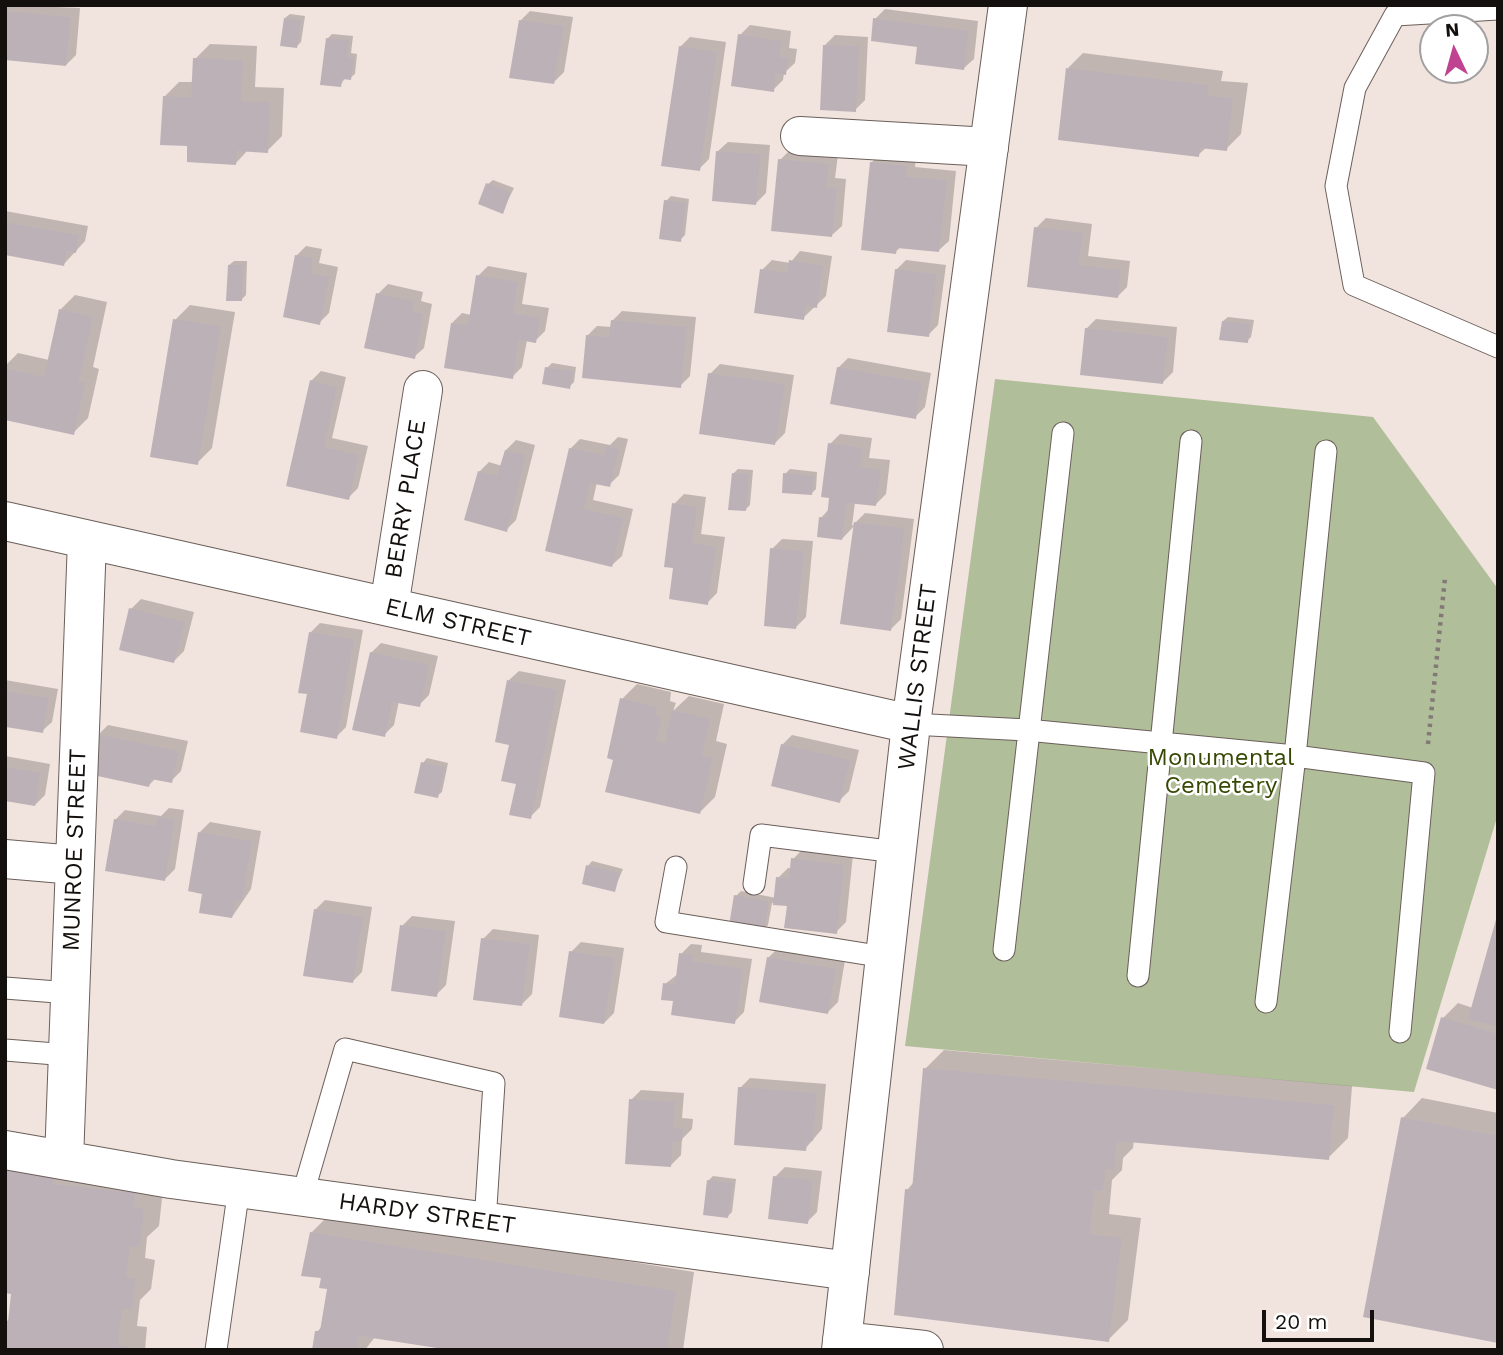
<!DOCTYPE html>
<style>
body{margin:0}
#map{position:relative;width:1503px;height:1355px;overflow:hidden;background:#f1e3dd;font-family:"Work Sans",sans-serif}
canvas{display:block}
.frame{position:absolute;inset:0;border:7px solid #14100e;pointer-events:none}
.north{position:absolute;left:1419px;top:14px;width:70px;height:70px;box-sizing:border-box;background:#fff;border:2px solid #a19f9f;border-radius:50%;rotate:355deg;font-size:19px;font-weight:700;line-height:28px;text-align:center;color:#14100e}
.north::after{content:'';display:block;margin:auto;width:24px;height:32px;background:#c04391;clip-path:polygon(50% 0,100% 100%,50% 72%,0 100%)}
.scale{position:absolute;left:1262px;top:1310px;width:112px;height:32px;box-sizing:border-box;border:4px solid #14100e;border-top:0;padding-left:9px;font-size:21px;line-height:24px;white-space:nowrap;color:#14100e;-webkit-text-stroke:5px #fff;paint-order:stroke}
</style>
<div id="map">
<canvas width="1503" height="1355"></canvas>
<div class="frame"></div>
<div class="north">N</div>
<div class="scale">20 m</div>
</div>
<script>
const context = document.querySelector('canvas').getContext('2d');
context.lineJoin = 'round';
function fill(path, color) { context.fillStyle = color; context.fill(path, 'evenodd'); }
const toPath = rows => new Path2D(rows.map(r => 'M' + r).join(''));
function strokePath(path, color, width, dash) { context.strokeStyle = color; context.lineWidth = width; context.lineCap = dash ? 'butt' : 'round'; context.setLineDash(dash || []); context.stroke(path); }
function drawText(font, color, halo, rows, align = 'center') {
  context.font = font + ' "Work Sans",sans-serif'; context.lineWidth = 5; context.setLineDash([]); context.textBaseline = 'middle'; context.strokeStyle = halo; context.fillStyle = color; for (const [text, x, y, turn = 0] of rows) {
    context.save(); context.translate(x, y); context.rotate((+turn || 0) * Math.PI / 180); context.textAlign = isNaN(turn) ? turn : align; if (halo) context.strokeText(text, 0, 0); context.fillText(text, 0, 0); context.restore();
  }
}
fill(toPath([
 [995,379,1373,417,1498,589,1498,814,1414,1092,905,1046]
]), '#b0be9a');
fill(toPath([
 [5,5,80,8,76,55,66,65,5,58],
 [885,9,978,21,974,59,964,68,919,46,875,19],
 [530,11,573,17,564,72,554,82,520,21],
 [290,14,305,16,301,42,297,46,285,18],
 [750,25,791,31,789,48,797,49,795,63,784,73,783,80,773,90,740,35],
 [332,34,353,36,351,53,357,54,355,74,350,78,345,78,340,86,328,38],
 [835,35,868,37,865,100,855,110,825,45],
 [690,37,726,42,709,159,699,169,680,47],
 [210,44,257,46,255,87,284,88,282,136,267,151,248,150,236,163,189,145,164,97,179,82,194,82,195,59],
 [1083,53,1223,71,1221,81,1248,83,1241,134,1226,149,1207,147,1198,155,1068,68],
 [728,142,770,145,766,193,756,203,718,151],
 [790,150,838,155,835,178,846,179,842,226,832,235,780,160],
 [881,153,916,156,915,167,956,171,949,241,939,250,901,247,895,252,871,163],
 [493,180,514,188,502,212,488,184],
 [671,196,689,199,685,235,680,240,666,201],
 [5,211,88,226,85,241,64,264,5,254],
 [1046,218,1092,224,1088,256,1130,261,1127,287,1117,297,1029,286,1036,228],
 [306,246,322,249,319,263,338,267,329,313,319,323,296,256],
 [800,251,832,256,826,296,803,318,762,270,772,260,790,263],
 [906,260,946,265,938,325,928,335,896,270],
 [234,261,247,261,246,295,241,300,229,265],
 [488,266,527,273,522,304,549,308,545,331,535,341,527,340,522,367,512,377,452,323,462,313,471,315,478,276],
 [388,284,423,292,421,301,432,304,424,348,414,357,378,294],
 [75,295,107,302,93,367,99,369,88,418,73,433,5,418,5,366,18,353,49,360,60,310],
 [190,305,235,312,212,448,197,463,175,320],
 [622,311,696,317,690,376,680,386,587,336,597,326,612,327,612,321],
 [1228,317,1254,320,1251,337,1247,341,1223,321],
 [1096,319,1177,327,1173,372,1163,382,1086,329],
 [848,358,931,373,925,407,915,417,838,368],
 [552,363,576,367,574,382,569,387,547,368],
 [720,364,794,375,785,433,775,443,710,374],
 [321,371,346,377,332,438,368,446,358,488,348,498,288,485,311,381],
 [840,434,872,438,869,458,890,460,886,494,876,504,855,502,852,526,865,513,914,519,901,619,891,629,855,525,842,539,821,518,829,509,830,444],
 [618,437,628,439,619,475,609,485,597,482,593,500,633,509,622,556,612,565,547,550,570,449,580,439,610,445],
 [516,440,535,445,516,520,506,530,479,472,489,462,502,466,506,450],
 [738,469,753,470,750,505,745,510,734,473],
 [790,469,817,472,816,489,812,493,785,474],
 [684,494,706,497,701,534,725,537,717,593,707,603,675,567,674,504],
 [782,539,813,541,806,617,796,627,772,549],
 [141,599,194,612,184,651,174,661,131,609],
 [320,623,363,630,346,727,336,737,309,693,310,633],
 [381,643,438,656,429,695,419,705,399,701,394,725,384,735,371,653],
 [519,671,566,680,540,807,530,817,511,744,509,680],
 [5,680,58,689,52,722,42,731,5,716],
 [637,684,671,692,670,701,676,703,673,711,689,696,724,704,716,741,727,744,715,797,700,812,615,758,622,699],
 [108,725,188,741,181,771,171,781,156,778,149,785,98,735],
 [792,735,859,750,849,791,839,801,782,745],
 [5,756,50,764,45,795,35,805,5,799],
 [427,758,448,763,442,792,437,796,423,763],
 [169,808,184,810,175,869,165,879,115,820,125,810,161,816],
 [210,822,261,831,251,889,232,917,204,892,200,832],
 [803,849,853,855,846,922,836,932,789,905,772,903,768,925,763,930,736,896,741,891,776,898,778,878,788,868,792,868,793,859],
 [592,861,623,869,614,890,588,866],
 [325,900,372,907,362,972,352,982,315,910],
 [412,916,455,921,446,985,436,995,402,926],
 [1498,920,1498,1088,1443,1018,1458,1003,1473,1008],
 [493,929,539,935,532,994,522,1004,483,939],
 [581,942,624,948,614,1013,604,1023,571,952],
 [691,944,702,945,701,952,752,959,744,1012,734,1022,675,999,665,984,678,974,681,954],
 [778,948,845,960,838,1002,828,1012,768,958],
 [944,1050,1352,1086,1348,1138,1328,1158,1134,1140,1133,1148,1123,1158,1122,1170,1112,1180,1109,1214,1141,1218,1128,1320,1108,1340,907,1190,914,1182,925,1069],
 [750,1078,826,1084,822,1129,805,1149,740,1088],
 [641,1090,684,1093,682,1118,693,1119,692,1129,682,1139,681,1155,671,1165,631,1100],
 [1422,1098,1498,1113,1498,1341,1403,1118],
 [5,1157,163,1189,159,1226,147,1237,145,1258,155,1260,151,1289,140,1300,137,1326,147,1327,145,1350,5,1350,5,1323,9,1319,13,1292],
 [785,1167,822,1171,817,1212,807,1222,775,1177],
 [713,1176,736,1179,732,1212,727,1217,709,1180],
 [331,1213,694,1272,683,1350,462,1350,375,1337,365,1350,314,1350,317,1332,323,1325,328,1288,311,1233]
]), '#0003');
fill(toPath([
 [5,11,71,17,66,66,5,60],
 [284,18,301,20,297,48,280,46],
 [873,18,969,31,964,70,915,64,917,47,871,41],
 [519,20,564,26,554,84,509,78],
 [738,34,782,41,780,57,788,58,786,75,776,73,774,92,731,86],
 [326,38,349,40,347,57,354,58,351,80,342,79,341,87,320,85],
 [823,45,859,46,856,112,820,110],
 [679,46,717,52,700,171,661,166],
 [193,58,243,60,241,101,270,102,268,153,237,151,236,165,187,162,187,146,160,145,163,96,191,97],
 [1066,68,1209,85,1207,95,1233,98,1227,151,1200,148,1199,157,1058,140],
 [716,151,761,154,756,205,712,201],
 [778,159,829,164,826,187,837,188,832,237,771,231],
 [870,162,907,166,906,177,947,180,939,252,897,248,896,254,861,250],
 [486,183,511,192,503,214,478,204],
 [664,200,686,203,681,242,659,239],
 [5,222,79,235,76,253,67,251,64,266,5,255],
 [1034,227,1083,233,1079,265,1121,270,1118,298,1027,287],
 [295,255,313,258,311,273,329,277,320,325,283,317],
 [789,260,823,266,817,308,806,306,804,320,754,313,760,269,787,273],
 [228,265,243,265,242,301,226,301],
 [895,269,937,274,929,337,887,332],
 [476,275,518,282,513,313,540,318,536,343,519,340,513,379,444,368,451,323,468,325],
 [376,293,414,301,412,311,423,314,415,359,364,348],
 [59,309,93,317,79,382,85,383,74,435,5,420,5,368,44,377],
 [173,319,221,326,198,465,150,457],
 [611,320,687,327,681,388,582,378,586,335,609,337],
 [1222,321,1250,324,1248,343,1219,340],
 [1085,328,1168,337,1163,384,1080,375],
 [545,367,573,371,570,389,542,384],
 [837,367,922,382,916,419,830,404],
 [708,373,785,384,775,445,699,434],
 [310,380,337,387,324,447,359,455,349,500,286,486],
 [828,443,863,448,860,467,881,470,876,506,847,503,842,540,817,537,819,517,827,518,829,498,821,497],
 [606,446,619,449,610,487,590,483,584,509,624,518,612,567,545,551,569,448,604,455],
 [505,450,526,455,507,532,464,520,478,471,497,476],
 [732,473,749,474,746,511,728,510],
 [783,473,814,476,812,495,782,493],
 [672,503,697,507,692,543,716,547,708,605,669,599,673,568,664,567],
 [854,522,905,528,891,631,840,624],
 [770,548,804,551,796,629,764,626],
 [129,608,185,622,174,663,119,650],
 [309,632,354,639,337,739,300,732,307,694,298,693],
 [370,652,429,665,420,707,392,702,385,737,352,730],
 [507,680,557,690,531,819,509,815,516,784,501,781,509,745,495,742],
 [5,691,49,698,43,733,6,727],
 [620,698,657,707,656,716,662,717,656,741,665,743,672,710,710,719,702,756,713,758,700,814,605,792,613,760,607,758],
 [96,734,179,751,172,783,151,779,149,787,88,774],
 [781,744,850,760,840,803,771,786],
 [421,762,445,767,438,798,414,793],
 [5,767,41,773,35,806,5,801],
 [157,817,175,820,165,881,105,871,114,819,156,826],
 [198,832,252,841,242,901,236,900,232,918,199,913,202,894,188,891],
 [791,858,844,865,837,934,784,928,787,906,773,905,776,877,789,878],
 [586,865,620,873,615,892,582,884],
 [734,895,769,901,764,932,729,926],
 [314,909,363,917,353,983,303,976],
 [1497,916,1498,916,1498,1027,1468,1019],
 [400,925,446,931,437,997,391,991],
 [481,938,530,944,522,1006,473,1000],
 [569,951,615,958,604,1024,559,1017],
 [679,953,693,955,692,961,743,969,735,1024,671,1015,673,1001,661,1000,663,983,675,985],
 [767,957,836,969,828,1014,759,1002],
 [1441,1017,1498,1034,1498,1090,1426,1069],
 [923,1068,1334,1105,1329,1160,1117,1141,1114,1170,1106,1169,1103,1191,1094,1190,1090,1234,1122,1238,1109,1342,894,1315,905,1189,912,1190],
 [738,1087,817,1093,813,1141,807,1141,806,1151,734,1145],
 [629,1099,675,1102,673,1128,684,1129,682,1141,673,1141,671,1167,625,1164],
 [1401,1117,1498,1136,1498,1343,1363,1317],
 [5,1168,55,1174,53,1184,135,1193,134,1207,144,1208,140,1247,130,1246,126,1277,136,1279,132,1310,122,1309,118,1345,128,1346,128,1350,5,1350,11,1294,5,1293],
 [773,1176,813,1180,808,1224,768,1219],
 [707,1180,733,1183,728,1218,703,1215],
 [310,1232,676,1291,667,1350,450,1350,359,1336,357,1350,312,1350,315,1331,320,1331,327,1289,319,1288,321,1278,301,1276]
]), '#bdb1b8');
const service = toPath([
 [1498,9,1395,15,1355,88,1336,186,1354,285,1498,347],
 [1326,451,1295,756,1424,773,1400,1032],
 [911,724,1027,730,1295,756,1266,1002],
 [676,867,666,922,884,957],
 [754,884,761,835,896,852],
 [1004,950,1063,433],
 [1138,976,1191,441],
 [5,988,70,993],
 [5,1050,68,1055],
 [302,1197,345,1049,494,1083,485,1222],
 [216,1350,239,1188]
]);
const minor = toPath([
 [800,136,989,147],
 [5,521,911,724],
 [389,607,423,390],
 [5,859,75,865],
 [5,1150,171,1179,850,1271],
 [64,1160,87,540],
 [842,1341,924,1350]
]);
const tertiary = toPath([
 [841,1350,911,724,1008,5]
]);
strokePath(service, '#6b5f5a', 23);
strokePath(minor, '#6b5f5a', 40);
strokePath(tertiary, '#6b5f5a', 40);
strokePath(toPath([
 [1428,744,1445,578]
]), '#837a76', 4.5, [3.5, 5]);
strokePath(service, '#fff', 21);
strokePath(minor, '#fff', 38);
strokePath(tertiary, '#fff', 38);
drawText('24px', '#14100e', '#fff', [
 ["BERRY PLACE",406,499,-81],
 ["ELM STREET",458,623,13],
 ["WALLIS STREET",918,677,-83],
 ["MUNROE STREET",75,850,-88],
 ["HARDY STREET",427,1214,8]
]);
drawText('24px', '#364903', '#fff', [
 ["Monumental",1221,758],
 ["Cemetery",1221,786]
]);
</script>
